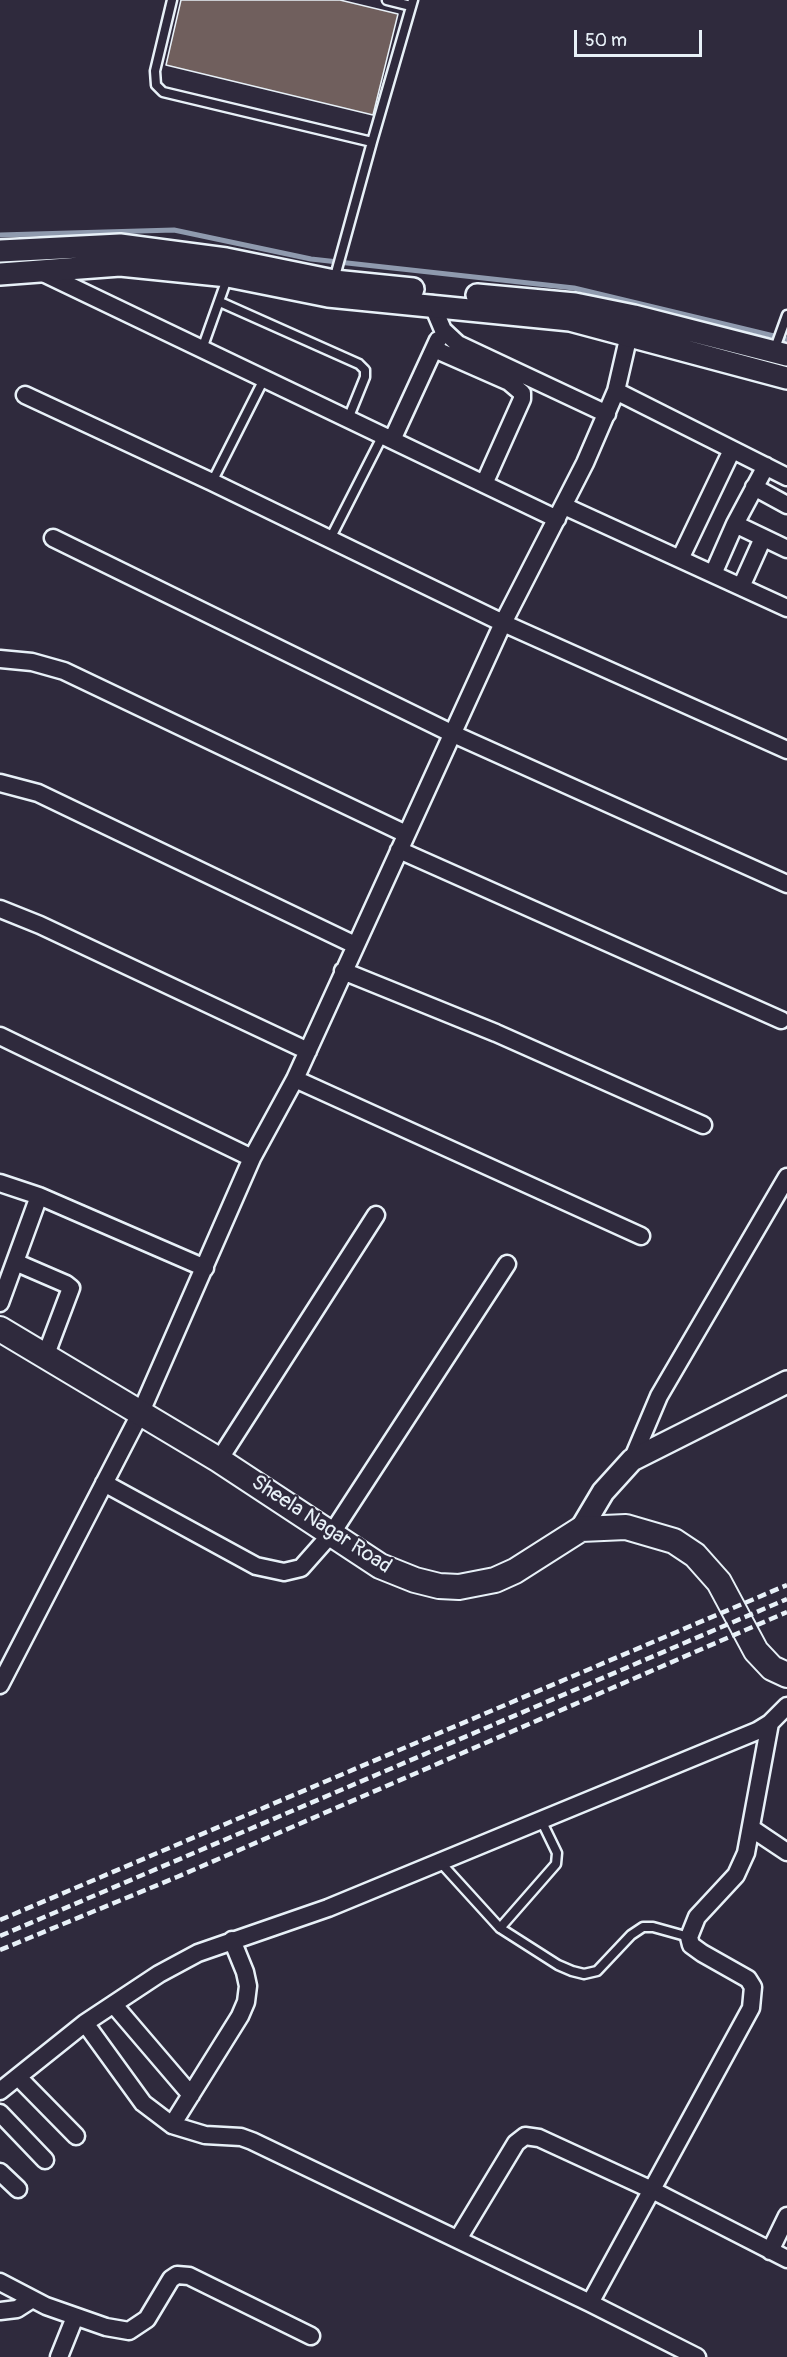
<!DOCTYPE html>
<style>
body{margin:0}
#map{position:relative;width:787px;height:2357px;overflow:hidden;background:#2f2a3d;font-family:Pangolin,sans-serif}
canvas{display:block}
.scale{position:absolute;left:574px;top:30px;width:128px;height:27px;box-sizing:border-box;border:3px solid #e8f1f8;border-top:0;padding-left:8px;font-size:18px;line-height:21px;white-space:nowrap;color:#e8f1f8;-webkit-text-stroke:4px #2f2a3d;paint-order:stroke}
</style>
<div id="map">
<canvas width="787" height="2357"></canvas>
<div class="scale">50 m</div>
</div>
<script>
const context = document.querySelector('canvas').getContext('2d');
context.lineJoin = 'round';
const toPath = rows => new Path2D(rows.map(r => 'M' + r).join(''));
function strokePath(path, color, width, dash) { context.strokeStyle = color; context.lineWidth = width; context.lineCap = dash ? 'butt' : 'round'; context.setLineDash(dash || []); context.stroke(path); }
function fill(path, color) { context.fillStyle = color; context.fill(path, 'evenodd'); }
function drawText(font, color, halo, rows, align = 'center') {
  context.font = font + ' Pangolin,sans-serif'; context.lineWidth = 4.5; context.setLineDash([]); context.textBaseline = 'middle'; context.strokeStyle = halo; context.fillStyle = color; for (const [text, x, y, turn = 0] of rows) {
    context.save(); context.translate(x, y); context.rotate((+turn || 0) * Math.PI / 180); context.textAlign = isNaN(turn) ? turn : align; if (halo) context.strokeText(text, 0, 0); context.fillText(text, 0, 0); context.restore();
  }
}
strokePath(toPath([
 [0,235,174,230,311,259,574,288,787,339]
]), '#8f9aae', 5);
const building = toPath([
 [181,0,340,0,398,14,373,115,166,65,181,0]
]);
fill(building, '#705f5d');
strokePath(building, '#e8f1f8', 1.5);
const service = toPath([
 [172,0,155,71,156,85,163,92,372,142,334,280],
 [387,0,411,6],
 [372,142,413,0],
 [220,302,359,364,365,370,365,377,348,419],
 [202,349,228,276],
 [774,351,787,315],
 [212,482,264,379],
 [330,539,383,435],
 [440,1862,500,1928,558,1965,572,1971,584,1974,597,1971,631,1935,643,1927,653,1927,689,1937],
 [500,1928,556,1864,557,1853,541,1820]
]);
const minor = toPath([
 [39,271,557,519],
 [432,304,443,330,458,344,607,414],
 [434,349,509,382,522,393,522,399,484,484],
 [616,391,787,477],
 [25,395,212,482,503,623,787,750],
 [392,440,438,340],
 [754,487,787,505],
 [564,506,787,608],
 [735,524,787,549],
 [53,538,451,733,787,884],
 [680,559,732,450],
 [713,574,735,524,766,466],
 [741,587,763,538],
 [0,659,32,662,64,671,406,834],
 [0,783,38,793,355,945],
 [399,850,781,1020],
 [0,909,40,925,308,1051],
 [343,971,496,1033,703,1125],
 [0,1036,252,1158],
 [295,1079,641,1236],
 [0,1183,39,1196,205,1268],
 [15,1262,66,1284,71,1288,45,1357],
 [0,1303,39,1196],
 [219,1460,376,1215],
 [632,1460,659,1396,787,1177],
 [104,1483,256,1566,284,1572,301,1568,332,1533,507,1264],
 [0,1685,140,1414,252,1158,295,1079,503,623,585,463,616,391,631,326],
 [751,1828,787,1852],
 [114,2005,191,2095],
 [85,2023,143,2103,172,2125,205,2135,241,2137,252,2141,590,2303,697,2357],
 [18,2077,76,2136],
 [0,2091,85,2023,159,1974,198,1953,328,1908,757,1731,770,1723,787,1706],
 [0,2113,45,2160],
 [172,2125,240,2016,246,2002,248,1986,245,1972,232,1940],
 [0,2172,18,2189],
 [458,2239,516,2143,525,2136,539,2138,652,2190,787,2259],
 [770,2251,787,2216],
 [0,2282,46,2306,106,2327,129,2331,147,2319,171,2279,177,2275,189,2276,311,2336],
 [590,2303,751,2008,753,1987,748,1979,702,1953,691,1945,689,1937,697,1917,736,1875,746,1853,770,1723],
 [0,2311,17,2309,31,2300],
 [59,2357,75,2317]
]);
const tertiary = toPath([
 [0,251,120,245,226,259,334,281,413,289],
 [0,274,120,265,228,276,328,296,570,320,787,378],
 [477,295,575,304,634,316,787,355],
 [581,1529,603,1492,632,1460,787,1382]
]);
const secondary = toPath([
 [0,1329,219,1460,380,1566,415,1580,439,1586,459,1587,495,1580,515,1571,581,1529,626,1527,674,1541,695,1555,719,1582,756,1651,772,1668,787,1675]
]);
strokePath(service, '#e8f1f8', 13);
strokePath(minor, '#e8f1f8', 21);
strokePath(tertiary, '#e8f1f8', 26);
strokePath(secondary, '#e8f1f8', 28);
strokePath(service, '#2f2a3d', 8);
strokePath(minor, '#2f2a3d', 16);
strokePath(tertiary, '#2f2a3d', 21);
strokePath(secondary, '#2f2a3d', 24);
strokePath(toPath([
 [0,1920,787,1585],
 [0,1936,787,1599],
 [0,1950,177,1877,787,1612]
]), '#e8f1f8', 4.5, [9, 4.5]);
drawText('21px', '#e8f1f8', '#2f2a3d', [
 ["Sheela Nagar Road",321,1525,33]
]);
</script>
